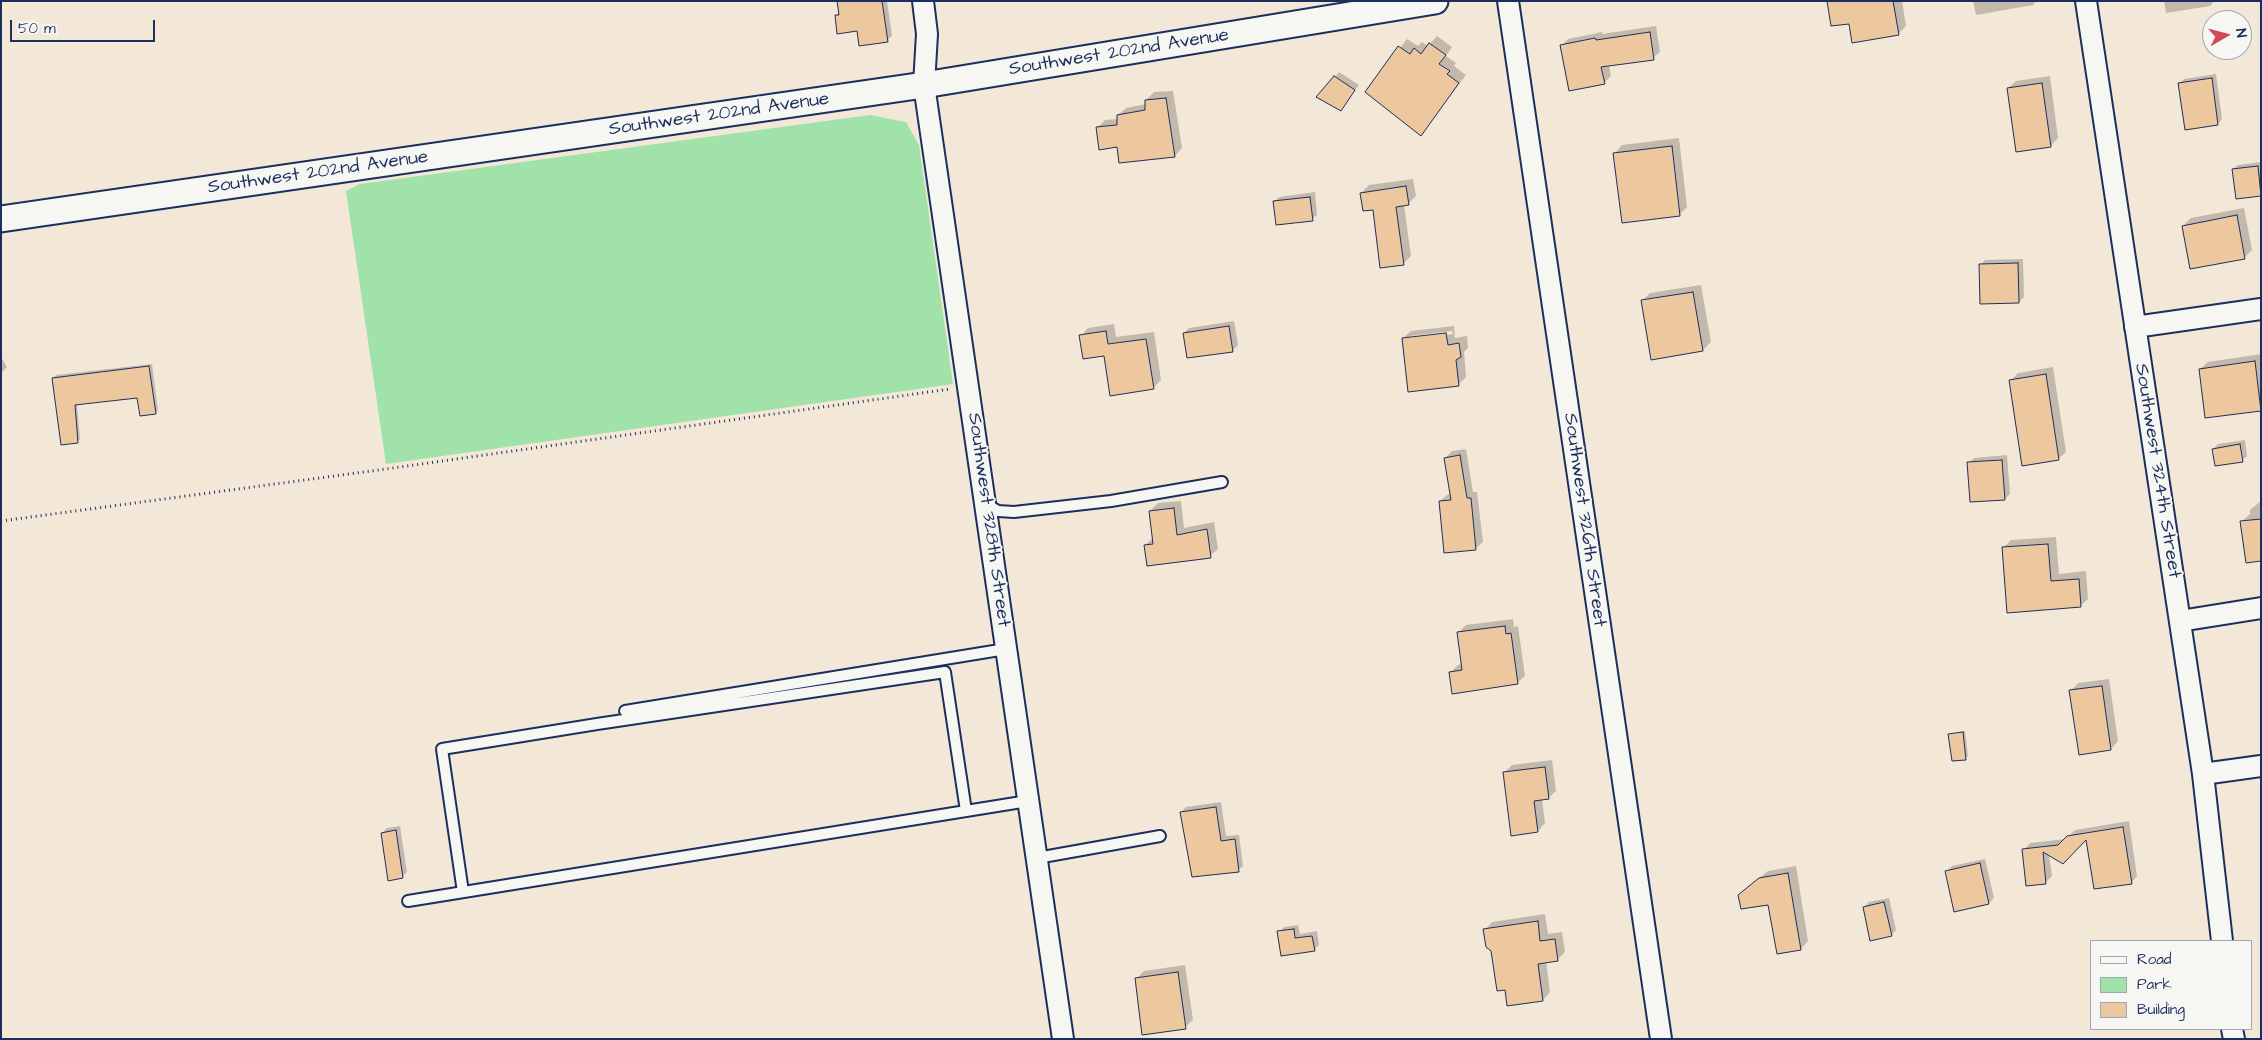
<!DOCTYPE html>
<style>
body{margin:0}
#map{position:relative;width:2262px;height:1040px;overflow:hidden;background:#f3e8d8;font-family:"Architects Daughter",sans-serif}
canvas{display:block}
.frame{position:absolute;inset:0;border:2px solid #1b2f5e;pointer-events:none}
.legend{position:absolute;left:2090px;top:940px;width:162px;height:90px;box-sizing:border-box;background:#f6f6f2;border:1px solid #9ea6b7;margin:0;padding:6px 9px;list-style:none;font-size:15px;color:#1b2f5e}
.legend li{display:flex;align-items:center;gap:10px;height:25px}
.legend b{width:25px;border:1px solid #9ea6b7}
.north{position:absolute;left:2202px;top:10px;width:50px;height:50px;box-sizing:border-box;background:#f6f6f2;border:1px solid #9ea6b7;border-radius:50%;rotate:82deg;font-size:14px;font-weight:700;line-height:20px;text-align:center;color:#1b2f5e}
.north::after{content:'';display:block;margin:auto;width:18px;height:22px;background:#d1495b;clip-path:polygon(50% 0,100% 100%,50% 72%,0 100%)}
.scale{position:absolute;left:10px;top:20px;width:145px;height:22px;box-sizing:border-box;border:2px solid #1b2f5e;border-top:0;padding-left:6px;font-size:15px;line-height:18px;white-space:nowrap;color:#1b2f5e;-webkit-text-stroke:4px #f6f6f2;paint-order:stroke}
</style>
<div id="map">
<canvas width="2262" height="1040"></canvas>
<div class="frame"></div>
<ul class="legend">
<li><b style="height:6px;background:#f6f6f2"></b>Road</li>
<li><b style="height:14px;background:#a1e2ab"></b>Park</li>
<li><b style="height:14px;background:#edc79d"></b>Building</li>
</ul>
<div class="north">N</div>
<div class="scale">50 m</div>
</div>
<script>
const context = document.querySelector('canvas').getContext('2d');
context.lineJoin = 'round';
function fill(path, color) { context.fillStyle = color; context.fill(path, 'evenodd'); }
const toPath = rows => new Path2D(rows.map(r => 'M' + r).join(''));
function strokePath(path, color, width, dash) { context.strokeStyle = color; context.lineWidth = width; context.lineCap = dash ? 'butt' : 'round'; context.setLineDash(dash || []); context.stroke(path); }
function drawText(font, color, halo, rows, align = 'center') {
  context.font = font + ' "Architects Daughter",sans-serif'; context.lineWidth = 4; context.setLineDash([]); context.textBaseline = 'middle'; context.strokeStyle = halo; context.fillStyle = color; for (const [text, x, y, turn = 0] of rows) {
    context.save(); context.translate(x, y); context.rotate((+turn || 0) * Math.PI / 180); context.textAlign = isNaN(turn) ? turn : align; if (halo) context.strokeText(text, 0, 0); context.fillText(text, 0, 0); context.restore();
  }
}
fill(toPath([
 [870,115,906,122,919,145,953,384,386,464,346,191,360,184]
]), '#a1e2ab');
fill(toPath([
 [839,1,887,1,892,36,887,40,836,16,840,12],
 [1828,1,1902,1,1906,26,1898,34,1850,22],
 [1973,1,2036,1,2033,5,1976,15],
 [2164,1,2214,1,2210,6,2166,13],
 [1656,26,1660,52,1653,58,1609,65,1611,76,1604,83,1561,46,1568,39,1602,32,1602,34],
 [1437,36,1452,47,1446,56,1456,63,1454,66,1466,75,1421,134,1367,91,1407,39,1418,46,1422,42,1428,46],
 [1339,72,1359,85,1341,109,1335,77],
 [2216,74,2222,119,2218,124,2179,84,2184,79],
 [2050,76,2058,138,2051,146,2008,88,2016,81],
 [1173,91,1182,148,1175,156,1118,146,1097,128,1105,120,1118,119,1118,115,1126,108,1146,104,1146,100,1154,92],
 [1679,138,1687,207,1680,214,1615,153,1622,145],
 [2261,162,2261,194,2233,169,2238,165],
 [1413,179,1416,196,1408,204,1404,205,1411,256,1403,264,1374,209,1361,193,1369,185],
 [1315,192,1317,215,1312,219,1274,202,1279,197],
 [2244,208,2252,250,2244,258,2183,226,2191,218],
 [2023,259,2024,297,2019,302,1980,265,1985,260],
 [1701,285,1711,342,1703,350,1652,359,1642,301,1650,293],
 [1234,321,1238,345,1233,350,1188,356,1184,333,1189,328],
 [1114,324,1116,337,1154,332,1161,380,1153,388,1081,336,1088,328],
 [1454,326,1455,338,1467,336,1468,348,1464,352,1466,377,1458,385,1403,338,1411,331],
 [1452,331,1453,334,1410,338,1410,336],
 [2261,354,2261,409,2200,369,2208,362],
 [1,357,7,367,1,373],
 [152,364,158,410,156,413,138,396,77,404,80,439,77,442,53,378,56,375],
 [2053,367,2066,452,2058,459,2011,380,2018,373],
 [2245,440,2247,456,2242,460,2213,449,2218,444],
 [1466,449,1473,492,1477,492,1483,542,1476,548,1446,552,1440,501,1447,495,1451,494,1445,458,1452,451],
 [2007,455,2010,494,2005,499,1969,463,1974,458],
 [1181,501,1184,528,1214,522,1218,549,1210,556,1145,545,1153,538,1150,511,1158,503],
 [2261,501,2261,560,2241,522,2250,514,2250,510],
 [2056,537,2059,574,2086,571,2088,599,2080,606,2003,548,2011,540],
 [1513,619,1514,627,1518,626,1525,676,1517,683,1450,673,1458,665,1462,664,1458,633,1466,625],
 [2109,679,2118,741,2111,749,2071,691,2078,683],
 [1965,731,1968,756,1966,758,1950,734],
 [1552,760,1556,791,1548,798,1542,799,1545,823,1538,831,1504,773,1512,765],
 [1221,802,1226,836,1239,835,1243,866,1238,870,1181,812,1186,807],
 [2129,821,2137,876,2131,883,2087,837,2049,855,2052,876,2045,883,2024,850,2030,843,2066,839,2075,830],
 [400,826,407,872,402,877,382,833,387,828],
 [1985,859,1994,898,1989,903,1947,871,1952,866],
 [1796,866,1808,941,1801,949,1769,903,1748,887,1768,871],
 [1889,898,1896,930,1891,935,1864,907,1869,902],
 [1545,914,1548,934,1562,932,1565,952,1557,960,1546,961,1550,992,1543,1000,1508,1004,1506,989,1485,930,1492,922],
 [1298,925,1300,934,1317,931,1319,945,1314,950,1279,932,1284,927],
 [1185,965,1193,1020,1185,1027,1136,979,1144,971]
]), '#0003');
const building = toPath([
 [837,1,882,1,888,42,859,46,857,31,837,34,835,15,839,15,837,1],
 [1827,1,1893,1,1899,35,1852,43,1849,24,1831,26,1827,1],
 [1650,32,1654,60,1601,67,1605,84,1569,91,1560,45,1595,38,1596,40,1650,32],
 [1429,43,1446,55,1439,64,1450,71,1447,74,1459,83,1421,136,1365,92,1398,46,1410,54,1414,48,1421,54,1429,43],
 [1334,76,1355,90,1341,111,1316,97,1334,76],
 [2212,78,2218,125,2185,130,2178,83,2212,78],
 [2042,83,2051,147,2016,152,2007,88,2042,83],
 [1166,98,1175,157,1119,163,1117,147,1099,150,1096,127,1117,125,1117,115,1145,110,1145,100,1166,98],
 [1672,146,1680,216,1622,223,1613,153,1672,146],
 [2258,166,2261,196,2236,199,2232,169,2258,166],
 [1406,186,1409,205,1396,207,1404,265,1380,268,1373,210,1363,211,1360,193,1406,186],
 [1310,197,1313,221,1276,225,1273,201,1310,197],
 [2237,215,2245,259,2190,269,2182,226,2237,215],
 [2018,263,2019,303,1980,304,1979,264,2018,263],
 [1693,292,1703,351,1651,360,1641,300,1693,292],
 [1229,326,1233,352,1187,358,1183,333,1229,326],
 [1106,331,1108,344,1146,339,1154,389,1110,396,1104,356,1083,359,1079,335,1106,331],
 [1446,333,1448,345,1459,343,1461,357,1456,360,1459,386,1408,392,1402,338,1446,333],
 [2255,361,2261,411,2205,418,2199,369,2255,361],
 [149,366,156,414,140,416,137,398,75,405,78,443,61,445,52,378,149,366],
 [2046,374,2059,460,2022,466,2009,380,2046,374],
 [2240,444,2243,462,2215,466,2212,449,2240,444],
 [1460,455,1467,498,1471,498,1476,550,1444,553,1439,501,1451,500,1444,458,1460,455],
 [2002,460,2005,500,1970,502,1967,462,2002,460],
 [1174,508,1177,535,1207,529,1211,558,1147,566,1144,545,1153,544,1149,511,1174,508],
 [2261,519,2261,561,2246,563,2240,521,2261,519],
 [2048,544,2051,581,2079,579,2081,607,2007,613,2002,547,2048,544],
 [1505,626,1506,634,1511,633,1518,684,1452,694,1449,672,1462,670,1457,632,1505,626],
 [2102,686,2111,750,2079,755,2069,690,2102,686],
 [1963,732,1966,760,1952,761,1948,734,1963,732],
 [1545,767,1549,799,1534,801,1538,832,1511,836,1503,772,1545,767],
 [1216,807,1221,841,1235,839,1239,872,1192,877,1180,812,1216,807],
 [2123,827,2132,884,2094,889,2086,840,2063,864,2043,852,2046,884,2026,886,2022,849,2058,845,2067,836,2123,827],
 [396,830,403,878,388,881,381,833,396,830],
 [1980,863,1989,904,1954,912,1945,871,1980,863],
 [1788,873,1801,950,1777,954,1768,905,1741,909,1738,895,1759,878,1788,873],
 [1884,902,1892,936,1870,941,1863,907,1884,902],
 [1538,921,1540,941,1555,939,1558,961,1538,964,1543,1001,1507,1006,1505,990,1497,991,1491,951,1486,947,1483,929,1538,921],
 [1294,929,1295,938,1312,936,1315,951,1281,956,1277,931,1294,929],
 [1178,972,1186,1029,1142,1035,1135,978,1178,972]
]);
fill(building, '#edc79d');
strokePath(building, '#1b2f5e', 1);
const service = toPath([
 [985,504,998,511,1014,512,1111,501,1222,482],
 [625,711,1006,649],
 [1037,858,1160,836],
 [463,892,442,749,597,724,945,672,966,811],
 [408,901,1028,801]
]);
const minor = toPath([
 [923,1,927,34,924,85,1063,1039],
 [1508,1,1661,1039],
 [2086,1,2203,774,2222,941],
 [2135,327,2261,309],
 [2180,621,2261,608],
 [2203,774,2261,766],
 [2232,1029,2234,1039]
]);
const tertiary = toPath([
 [1,219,924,85,1435,1]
]);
strokePath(service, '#1b2f5e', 14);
strokePath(minor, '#1b2f5e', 24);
strokePath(tertiary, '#1b2f5e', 29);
strokePath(toPath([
 [1,521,386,469,950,389]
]), '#1b2f5e', 3, [1, 4]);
strokePath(service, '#f6f6f2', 10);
strokePath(minor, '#f6f6f2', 20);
strokePath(tertiary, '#f6f6f2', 25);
drawText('19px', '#1b2f5e', '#f6f6f2', [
 ["Southwest 202nd Avenue",1119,53,-9],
 ["Southwest 202nd Avenue",719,115,-8],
 ["Southwest 202nd Avenue",318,173,-8],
 ["Southwest 324th Street",2157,471,81],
 ["Southwest 328th Street",988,520,82],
 ["Southwest 326th Street",1584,520,82]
]);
</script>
